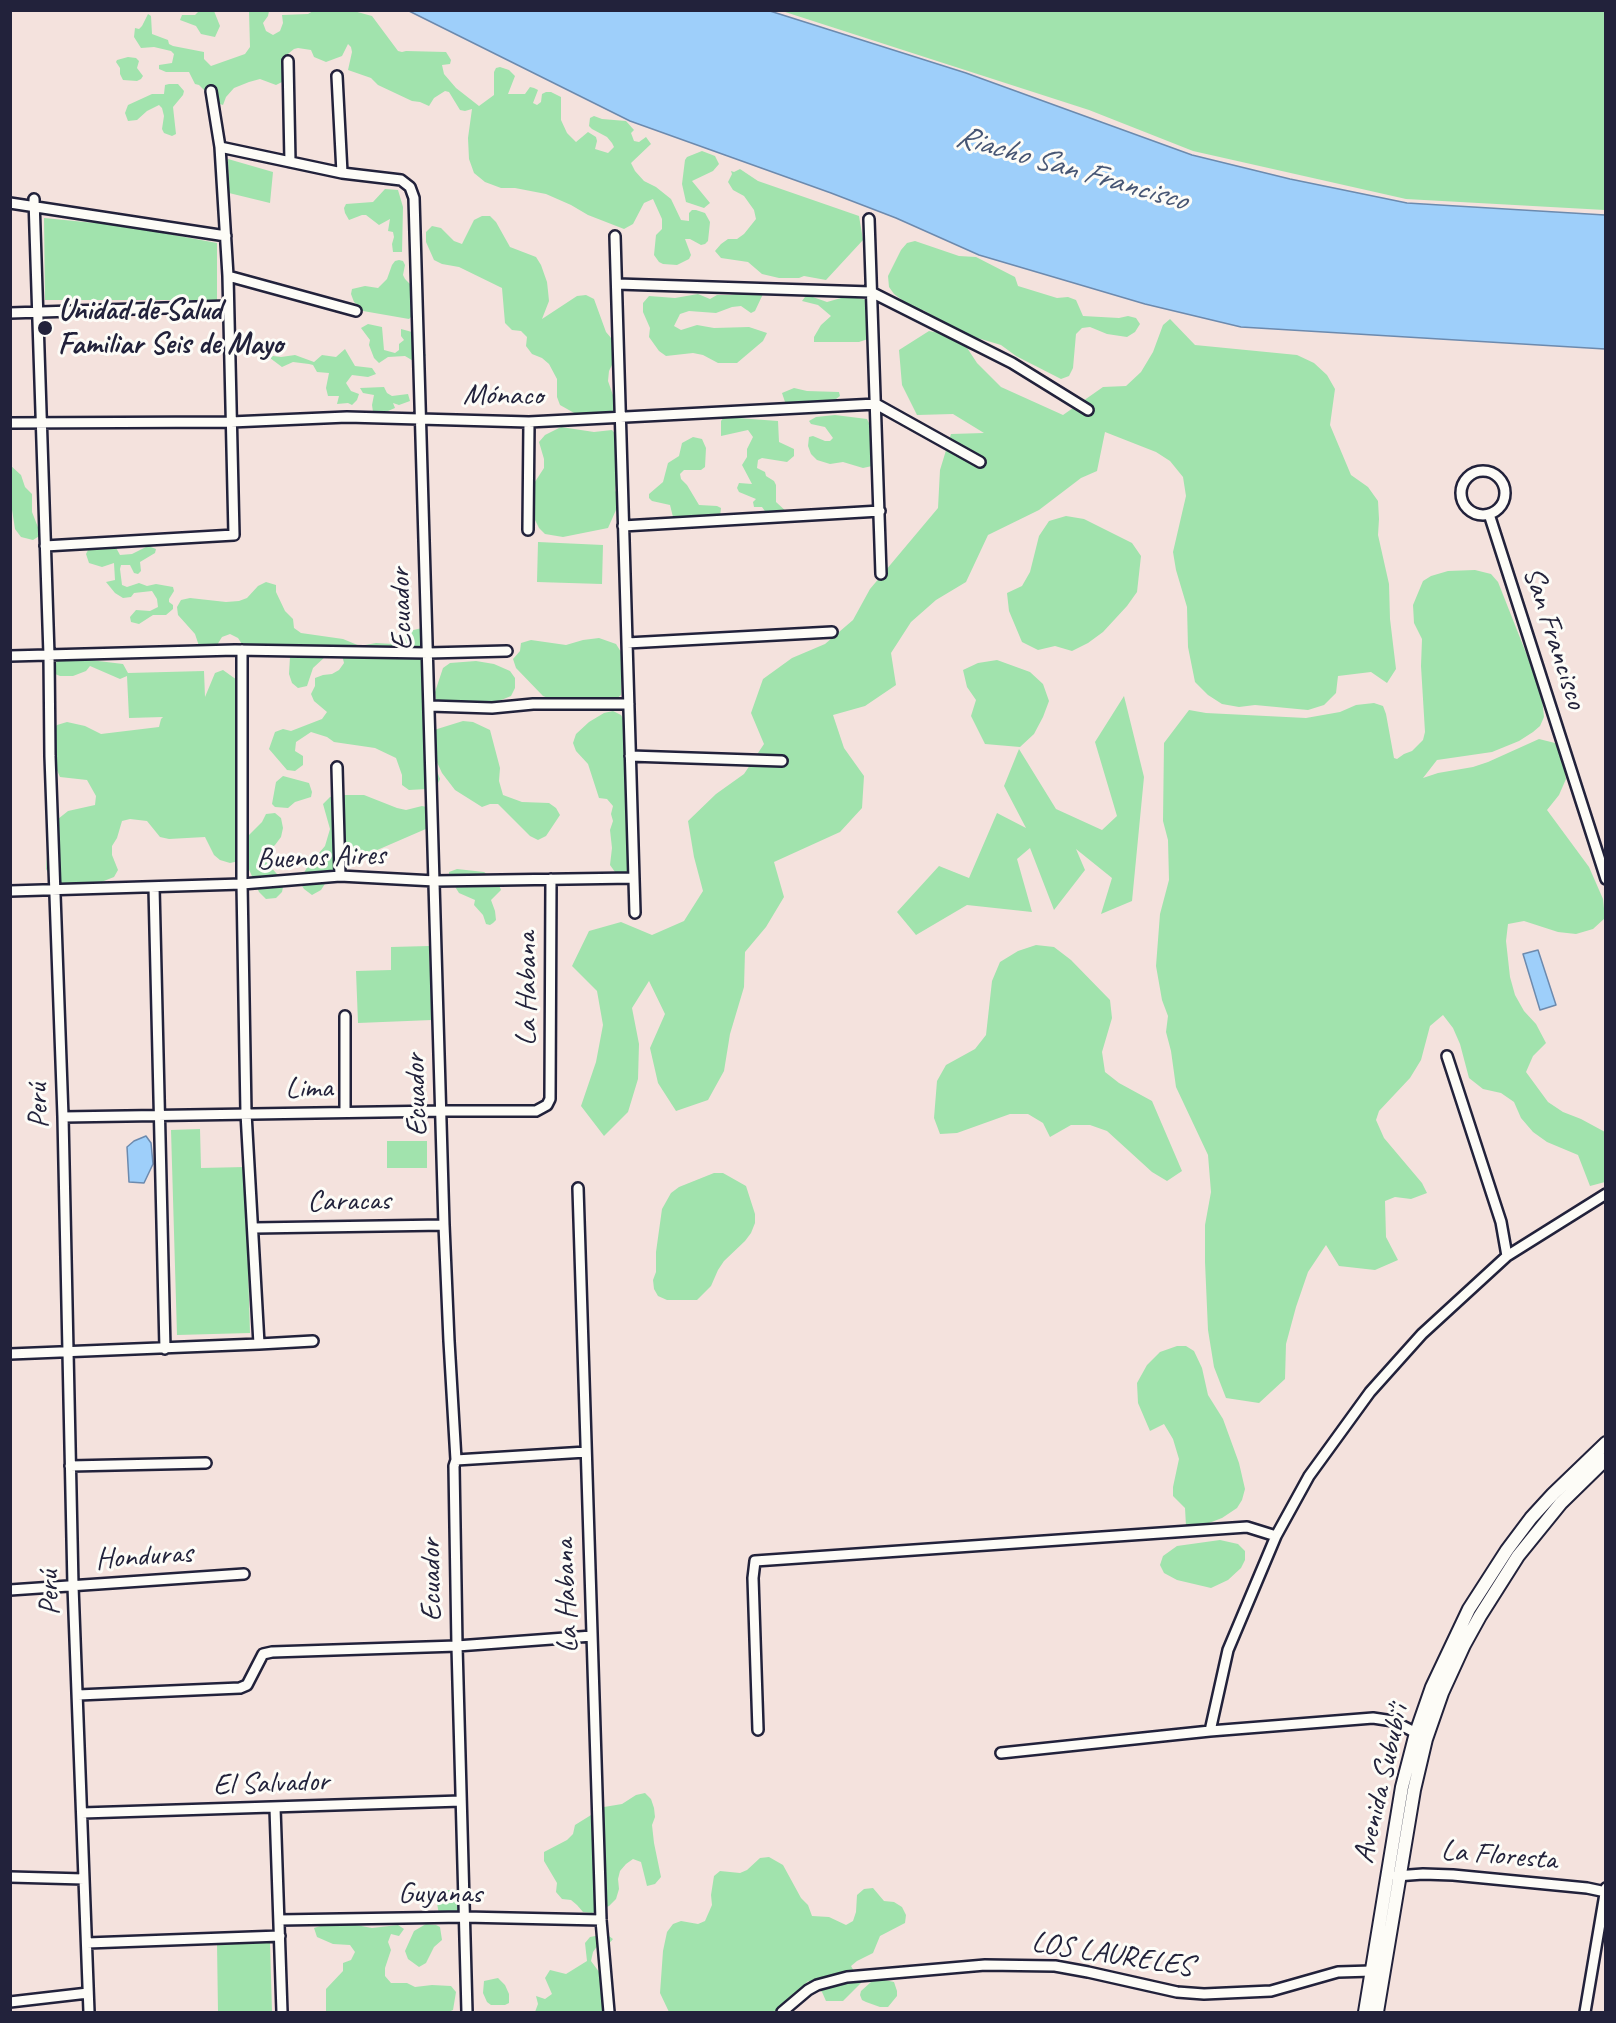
<!DOCTYPE html>
<meta charset="utf-8">
<style>
body{margin:0}
#map{position:relative;width:1616px;height:2023px;overflow:hidden;background:#f4e2dd;font-family:Caveat,sans-serif}
canvas{display:block}
.frame{position:absolute;inset:0;border:12px solid #22223b;pointer-events:none}
</style>
<div id="map">
<canvas width="1616" height="2023"></canvas>
<div class="frame"></div>
</div>
<script>
const context = document.querySelector('canvas').getContext('2d');
context.lineJoin = 'round';
function fill(path, color) { context.fillStyle = color; context.fill(path, 'evenodd'); }
const toPath = rows => new Path2D(rows.map(r => 'M' + r).join(''));
function strokePath(path, color, width, dash) { context.strokeStyle = color; context.lineWidth = width; context.lineCap = dash ? 'butt' : 'round'; context.setLineDash(dash || []); context.stroke(path); }
function drawText(font, color, halo, rows, align = 'center') {
  context.font = font + ' Caveat,sans-serif'; context.lineWidth = 6; context.setLineDash([]); context.textBaseline = 'middle'; context.strokeStyle = halo; context.fillStyle = color; for (const [text, x, y, turn = 0] of rows) {
    context.save(); context.translate(x, y); context.rotate((+turn || 0) * Math.PI / 180); context.textAlign = isNaN(turn) ? turn : align; if (halo) context.strokeText(text, 0, 0); context.fillText(text, 0, 0); context.restore();
  }
}
fill(toPath([
 [350,10,372,16,398,51,402,52,406,51,446,52,451,60,450,64,442,65,444,74,456,88,479,106,494,95,494,72,496,68,500,67,509,70,515,76,508,94,525,94,530,87,534,88,538,90,533,103,537,105,541,102,542,94,546,92,551,92,561,97,561,120,567,133,576,142,588,132,596,137,597,141,595,149,608,153,614,147,612,143,607,137,592,129,589,126,590,118,594,116,602,119,626,121,634,130,631,133,634,141,639,142,646,137,651,144,631,163,635,171,644,181,656,187,671,199,681,220,689,221,689,213,692,210,696,210,705,213,710,222,708,241,705,244,701,245,690,239,685,239,691,255,689,259,677,265,663,264,659,262,654,255,656,235,662,229,662,219,653,199,644,203,633,224,624,229,588,215,571,205,546,194,515,188,501,188,485,182,474,173,469,159,468,138,472,109,465,111,460,110,449,92,445,91,434,98,429,106,420,102,412,101,378,85,371,78,348,70,352,52,351,47,348,44,342,56,326,62,314,57,311,50,298,48,294,49,283,58,284,81,276,85,260,79,249,82,234,88,226,97,223,105,217,103,199,85,195,84,189,72,166,72,159,69,159,65,172,63,174,54,171,51,154,47,141,48,134,37,135,28,139,29,142,26,148,14,151,16,152,34,168,40,169,44,173,46,204,52,204,59,211,66,245,54,250,47,249,11,269,11,268,16,263,23,266,31,273,35,280,31,283,23,282,15,308,14,313,11],
 [199,11,214,11,220,26,215,37,201,34,196,26,180,20,182,15,195,15],
 [782,11,1605,11,1605,210,1406,199,1193,151,1089,110],
 [128,57,136,58,139,61,137,68,143,76,141,79,137,81,123,80,120,74,120,68,116,62,117,60],
 [169,84,178,84,184,91,183,95,173,107,176,134,172,136,164,133,162,129,164,116,162,108,159,105,147,111,137,120,128,121,125,113,128,105,152,94,164,94,165,85],
 [702,151,715,156,719,164,713,171,692,181,710,203,704,208,686,202,682,184,685,160,687,157],
 [228,159,273,172,270,203,229,193],
 [740,169,758,181,859,216,863,240,826,280,804,276,799,278,779,278,762,274,748,262,721,258,715,251,721,244,728,239,737,239,744,234,756,219,754,210,744,196,733,190,728,182,732,174,731,171,734,172],
 [385,189,398,190,403,207,402,252,393,252,392,244,394,237,393,232,388,231,390,219,379,225,366,215,362,215,349,220,345,213,344,208,346,204,373,202],
 [482,216,490,216,496,222,510,247,536,257,541,265,547,282,548,291,549,301,542,319,577,296,586,295,594,299,606,332,617,345,617,355,609,371,608,381,615,401,616,410,608,415,583,418,560,405,557,397,557,379,549,364,542,358,532,354,526,346,527,337,521,331,512,330,505,323,502,288,459,267,442,264,434,260,426,242,426,232,432,226,441,228,454,241,462,244,474,220],
 [44,218,95,223,98,218,120,223,121,226,156,232,160,231,163,233,217,243,217,300,45,300],
 [915,241,959,256,976,257,1015,277,1018,286,1057,298,1068,297,1076,300,1083,316,1119,318,1128,316,1136,318,1140,324,1135,332,1127,337,1107,334,1090,327,1082,328,1076,334,1073,368,1069,376,1061,379,1016,356,1001,345,964,334,923,310,918,312,894,294,889,287,888,276,901,250,907,243],
 [399,260,403,261,405,265,403,275,405,279,414,288,414,312,412,316,409,319,363,311,361,307,354,302,351,294,352,289,365,286,378,288,387,279,392,265,395,261],
 [754,291,763,294,755,311,751,313,741,306,732,307,716,313,689,311,680,314,674,326,681,330,697,325,714,328,749,327,767,333,763,341,737,363,718,363,703,355,693,353,666,356,659,351,649,337,650,328,643,312,643,303,649,296,675,298,698,294,710,299,717,295,730,295],
 [810,296,827,302,848,296,867,300,870,303,871,309,867,322,870,335,868,339,859,342,814,342,814,337,821,325,831,316,818,305,802,301,805,297],
 [1170,319,1195,345,1297,355,1314,363,1327,375,1335,389,1330,425,1351,475,1368,487,1378,501,1379,519,1378,535,1389,584,1390,619,1396,669,1387,683,1371,672,1338,676,1336,693,1324,705,1308,710,1255,705,1239,707,1222,704,1208,695,1195,682,1188,647,1187,607,1176,570,1173,552,1186,496,1183,477,1170,461,1156,452,1105,432,1097,471,1081,478,1039,510,988,535,966,582,936,600,911,622,891,653,896,685,865,706,833,715,844,748,864,776,862,808,840,832,774,862,784,897,766,927,745,952,744,987,730,1034,724,1071,708,1100,676,1111,658,1083,650,1048,665,1014,649,981,632,1008,639,1044,638,1079,628,1112,604,1136,581,1106,596,1062,603,1025,597,991,572,966,589,931,621,922,652,935,684,921,703,891,694,857,688,821,716,794,744,774,764,744,751,713,763,679,792,658,825,644,853,620,870,589,938,508,940,470,951,434,984,433,953,414,917,415,902,385,899,350,929,331,960,337,977,363,1001,387,1063,415,1103,387,1126,386,1141,372,1153,352,1163,325],
 [368,324,382,327,384,350,395,353,399,350,399,344,404,340,401,336,401,329,412,332,413,348,422,350,426,355,423,359,415,362,405,356,388,357,379,363,374,358,369,345,370,340,361,328],
 [345,349,355,366,372,368,376,374,368,377,352,375,346,383,351,391,359,394,357,400,352,405,348,403,337,404,339,396,328,396,326,388,329,373,317,372,313,365,309,364,293,362,282,367,270,358,273,356,281,357,295,355,314,362,322,355,336,357],
 [384,387,387,393,392,396,408,394,410,401,399,405,393,403,395,408,388,411,373,412,372,405,374,395,363,393,360,388],
 [794,388,807,391,839,392,840,396,832,402,785,402,782,393],
 [835,415,867,419,876,437,875,463,872,466,863,468,843,462,830,464,817,460,811,454,808,446,809,437,813,436,825,441,830,441,833,438,825,427,811,424,809,421,816,417],
 [724,417,778,421,779,442,794,449,794,456,787,462,762,458,758,460,757,468,765,472,766,476,774,481,776,485,776,502,788,513,767,514,762,507,754,507,753,502,756,499,739,492,737,488,739,483,752,484,742,465,747,457,747,449,753,437,748,430,721,436,721,421],
 [561,427,594,432,612,430,618,437,618,472,615,490,622,504,616,510,608,528,563,537,545,534,539,528,530,510,529,491,544,468,544,459,539,442,545,435],
 [693,437,702,439,706,448,705,467,701,470,684,470,680,474,681,479,687,485,699,505,717,506,721,508,720,517,677,519,673,517,670,505,652,501,649,498,649,494,663,482,668,463,679,456,682,443],
 [10,465,21,475,25,487,32,494,32,512,41,535,33,540,21,537,15,529,11,503],
 [1066,516,1084,519,1132,543,1141,556,1137,592,1127,606,1103,632,1088,643,1072,651,1055,646,1038,650,1022,642,1009,611,1007,593,1022,586,1030,572,1039,536,1049,521],
 [538,542,603,545,602,584,537,582],
 [114,544,120,555,132,554,148,546,156,549,155,553,140,562,141,571,138,574,134,573,130,565,121,565,120,569,122,585,127,587,139,583,147,586,156,584,173,587,174,591,169,599,169,602,173,605,173,609,166,615,153,615,139,624,131,622,130,617,136,610,150,611,158,607,157,599,152,591,134,593,131,597,123,598,115,593,106,582,115,580,114,563,102,567,89,563,86,554,88,550,100,545],
 [1475,570,1491,574,1498,582,1530,663,1542,698,1544,717,1540,726,1533,732,1519,741,1492,752,1437,760,1423,778,1438,773,1473,767,1488,762,1539,739,1555,743,1563,760,1566,779,1559,795,1547,810,1589,867,1603,899,1605,918,1593,929,1576,934,1558,932,1524,921,1508,924,1506,941,1510,977,1515,995,1524,1011,1536,1024,1546,1043,1533,1056,1526,1072,1548,1102,1563,1112,1581,1119,1605,1132,1605,1182,1590,1186,1578,1155,1547,1142,1533,1132,1521,1118,1514,1102,1501,1093,1483,1089,1469,1078,1460,1044,1453,1028,1443,1015,1430,1026,1421,1060,1410,1078,1379,1111,1376,1120,1384,1138,1422,1183,1427,1193,1411,1199,1395,1197,1385,1201,1386,1237,1398,1260,1375,1270,1339,1266,1326,1245,1308,1272,1296,1307,1286,1344,1285,1379,1259,1403,1226,1398,1214,1367,1208,1330,1205,1262,1205,1225,1211,1192,1208,1155,1176,1087,1171,1051,1166,1032,1168,1016,1162,1000,1156,966,1160,914,1169,880,1168,840,1163,821,1164,743,1189,710,1206,713,1306,718,1340,712,1356,705,1374,703,1383,706,1386,714,1394,758,1397,759,1404,754,1412,751,1423,740,1425,732,1421,666,1422,639,1414,623,1413,605,1423,581,1431,576,1448,571],
 [266,582,276,585,276,592,285,611,293,619,294,628,301,633,343,639,360,646,376,643,393,644,401,639,405,632,422,628,427,636,427,664,422,705,424,714,423,734,440,779,438,783,427,789,409,790,402,785,402,775,396,758,375,748,334,742,327,737,311,732,296,742,295,751,303,756,303,765,295,771,287,770,269,749,275,732,283,729,291,731,322,719,327,712,314,701,311,694,315,686,315,678,323,675,332,674,339,670,344,663,342,655,326,656,313,668,307,686,298,688,292,683,289,674,290,657,298,654,270,649,254,655,247,652,238,638,230,634,222,637,217,645,200,649,195,634,178,615,177,607,181,600,190,598,226,602,239,601,247,598,258,586],
 [599,638,616,644,621,652,622,662,621,695,614,701,590,698,551,699,543,696,516,668,513,659,520,651,521,643,531,640,566,645,583,640],
 [57,656,123,664,128,673,204,671,205,697,215,673,223,670,237,680,249,706,248,715,240,732,248,747,241,774,247,834,244,840,262,822,266,814,275,813,281,818,283,828,281,837,275,845,261,856,284,882,282,892,276,898,266,899,259,892,247,865,239,861,230,863,220,860,214,855,205,837,169,839,160,837,147,821,130,819,122,821,117,838,112,846,112,855,118,870,114,877,76,892,51,877,46,869,49,830,53,823,68,811,95,805,96,796,87,780,60,777,56,768,51,732,57,725,67,722,85,726,101,734,159,727,161,719,163,717,129,718,127,676,120,679,90,666,86,671,73,676,60,676,55,674],
 [997,660,1030,672,1043,684,1049,701,1043,717,1034,734,1020,747,985,744,971,716,976,700,967,687,963,670,978,663],
 [476,661,494,664,510,671,515,678,515,688,511,696,484,707,442,706,436,700,435,692,443,668,450,663],
 [1124,696,1144,777,1132,901,1101,914,1112,878,1076,849,1085,870,1054,910,1030,848,1017,859,1032,912,967,905,916,935,897,912,939,866,969,878,997,813,1026,828,1004,786,1019,749,1056,809,1102,830,1117,816,1095,742],
 [613,711,621,715,625,722,625,739,633,765,630,867,625,874,615,872,610,865,612,848,610,830,613,821,611,814,613,806,607,799,599,798,588,764,576,751,573,743,576,734,589,722,604,713],
 [463,721,473,722,490,730,500,768,499,781,503,795,522,802,549,803,556,808,560,815,546,836,538,840,530,836,498,804,490,804,482,807,455,790,442,773,428,743,434,730],
 [283,776,309,783,312,792,311,797,295,802,288,808,275,807,272,804,276,782],
 [338,795,364,795,397,808,406,810,422,806,431,808,435,825,368,854,356,853,348,856,330,876,321,890,312,895,304,889,299,881,308,866,325,846,330,829,323,804,330,797],
 [457,869,484,872,498,882,501,890,491,900,495,911,496,920,493,923,490,925,486,924,483,915,474,905,475,900,459,893,449,877,449,872],
 [1036,945,1054,947,1071,960,1110,1000,1112,1018,1102,1052,1105,1072,1119,1083,1152,1101,1182,1171,1167,1181,1152,1172,1107,1131,1090,1125,1071,1125,1050,1137,1043,1123,1028,1114,1010,1114,957,1133,940,1134,934,1118,937,1081,946,1065,975,1049,986,1035,992,981,1000,962,1018,951],
 [429,946,432,1020,358,1023,356,971,391,970,391,947],
 [200,1129,201,1168,245,1167,250,1333,177,1335,171,1130],
 [387,1141,427,1141,427,1168,387,1168],
 [714,1173,723,1173,746,1186,755,1214,755,1223,751,1233,745,1241,724,1261,718,1270,711,1286,697,1300,667,1300,658,1296,654,1289,653,1280,656,1272,656,1252,662,1209,671,1193,679,1187],
 [1177,1346,1186,1346,1194,1351,1202,1368,1208,1395,1223,1419,1239,1463,1245,1489,1242,1500,1237,1508,1222,1518,1196,1528,1186,1526,1185,1508,1173,1496,1173,1487,1179,1459,1173,1439,1164,1424,1150,1431,1138,1403,1137,1383,1147,1365,1160,1352],
 [1220,1540,1238,1544,1245,1551,1245,1560,1241,1568,1228,1580,1211,1588,1177,1580,1164,1573,1160,1565,1163,1556,1177,1546],
 [645,1793,651,1799,654,1808,655,1817,652,1825,654,1843,661,1877,655,1884,647,1886,641,1862,633,1859,626,1864,620,1871,618,1879,619,1889,616,1899,609,1906,592,1913,583,1912,577,1905,571,1900,562,1899,556,1892,557,1883,544,1861,544,1852,567,1840,573,1834,575,1825,604,1807,622,1804,636,1795],
 [769,1857,783,1865,801,1898,808,1905,812,1916,829,1917,846,1925,853,1921,856,1912,857,1895,864,1889,873,1888,884,1901,894,1902,902,1907,906,1915,905,1923,880,1936,873,1953,857,1961,851,1966,861,1983,843,2001,826,2001,822,1992,808,1981,796,1995,775,2012,669,2012,660,1993,663,1951,667,1932,673,1924,681,1921,698,1924,705,1921,712,1905,711,1895,714,1876,720,1871,740,1873,747,1870,760,1858],
 [448,1890,457,1890,466,1894,470,1904,466,1917,439,1915,437,1903,441,1894],
 [330,1923,356,1925,372,1928,398,1925,404,1929,399,1936,391,1934,388,1942,391,1950,385,1968,385,1976,391,1983,407,1983,415,1987,432,1985,451,1986,456,1992,453,2010,448,2012,326,2012,326,1989,343,1971,343,1963,351,1960,355,1952,350,1945,333,1944,317,1937,314,1928],
 [426,1924,436,1925,440,1927,442,1940,434,1947,426,1963,419,1967,408,1959,405,1951,414,1931],
 [606,1934,613,1939,607,1946,598,1945,593,1952,591,1961,602,1976,602,1996,612,2006,613,2012,535,2012,538,2004,536,1996,545,1999,552,1994,545,1978,550,1970,566,1974,587,1961,585,1943,590,1937],
 [270,1942,272,2012,218,2012,217,1943],
 [498,1978,505,1985,509,1994,509,2003,505,2005,491,2005,487,2002,483,1993,484,1981],
 [880,1979,894,1982,897,1991,897,1996,888,2007,880,2007,866,2002,862,2000,860,1995,861,1991,871,1982]
]), '#a1e3ad');
const water = toPath([
 [409,11,770,11,966,73,1192,155,1290,179,1407,203,1605,215,1605,349,1241,327,1145,304,979,255,896,218,831,193,630,121,409,11],
 [1538,950,1556,1005,1540,1010,1523,954,1538,950],
 [146,1136,151,1143,153,1164,144,1183,129,1182,127,1147,134,1141,146,1136]
]);
fill(water, '#9ecffa');
strokePath(water, '#6c8aae', 1.5);
const minor = toPath([
 [288,61,290,162],
 [337,76,342,173],
 [220,147,342,173,401,180,410,187,414,198,444,1225,449,1341,456,1460,454,1466,457,1646,467,2012],
 [34,199,49,655,50,756,63,1117,73,1586,89,2012],
 [10,203,226,236],
 [869,219,881,574],
 [615,236,635,913],
 [228,276,356,311],
 [617,284,871,292,1012,363,1088,410],
 [10,313,227,306],
 [10,423,231,422,347,417,529,422,876,404,980,462],
 '1461 493a22 22 0 1 1 44 0a22 22 0 1 1-44 0Z',
 [1489,514,1606,879],
 [623,526,880,511],
 [528,530,529,422],
 [45,546,234,535,228,276,220,147,211,91],
 [627,643,832,632],
 [242,650,242,884,246,1113,259,1344],
 [10,656,235,650,428,653,507,651],
 [430,706,492,708,533,704,629,704],
 [630,756,782,761],
 [337,767,340,876],
 [154,887,165,1349],
 [10,891,242,884,340,876,435,881,634,878],
 [345,1112,345,1016],
 [63,1117,442,1111,536,1111,547,1105,550,1099,551,879],
 [578,1188,601,1920,609,2012],
 [254,1228,444,1225],
 [1507,1256,1606,1194],
 [10,1354,259,1344,313,1341],
 [456,1460,586,1452],
 [70,1466,206,1463],
 [10,1590,244,1574],
 [78,1695,240,1688,247,1685,263,1654,272,1652,457,1646,592,1636],
 [758,1730,753,1578,755,1561,1247,1527,1276,1536],
 [1210,1731,1228,1650,1276,1536,1309,1476,1370,1392,1422,1334,1507,1256,1501,1222,1447,1056],
 [1001,1753,1210,1731,1373,1718,1393,1721,1422,1736],
 [275,1808,282,2012],
 [82,1813,461,1801],
 [1396,1876,1423,1874,1453,1875,1587,1888,1606,1892],
 [10,1877,84,1879],
 [279,1920,464,1917,601,1920],
 [87,1943,280,1936],
 [10,2002,88,1993],
 [782,2012,808,1990,817,1985,847,1977,985,1965,1055,1966,1088,1972,1177,1992,1204,1994,1271,1991,1338,1972,1372,1971],
 [1585,2012,1606,1888]
]);
const tertiary = toPath([
 [1365,2012,1402,1787,1416,1733,1432,1687,1469,1609,1507,1550,1531,1518,1553,1494,1606,1443],
 [1377,2012,1414,1790,1426,1739,1442,1693,1464,1645,1480,1616,1518,1556,1561,1503,1606,1459]
]);
strokePath(minor, '#22223b', 14);
strokePath(tertiary, '#22223b', 16);
strokePath(minor, '#fdfcf7', 9);
strokePath(tertiary, '#fdfcf7', 12);
for (const [x, y, r, color] of [
 [45,328,8,"#22223b"]
]) { const dot = new Path2D(); dot.arc(x, y, r, 0, 2 * Math.PI); context.fillStyle = color; context.fill(dot); strokePath(dot, '#fdfcf7', 2); }
drawText('bold 30px', '#22223b', '#fdfcf7', [
 ["Unidad de Salud",58,311],
 ["Familiar Seis de Mayo",58,345]
], 'left');
drawText('30px', '#22223b', '#fdfcf7', [
 ["Mónaco",503,396,1],
 ["Ecuador",402,609,-92],
 ["San Francisco",1554,638,72],
 ["Buenos Aires",321,858,-2],
 ["La Habana",527,989,-90],
 ["Lima",309,1089,-1],
 ["Ecuador",417,1095,-92],
 ["Perú",39,1106,-92],
 ["Caracas",349,1202,-1],
 ["Honduras",144,1557,-4],
 ["Ecuador",432,1580,-91],
 ["Perú",50,1593,-92],
 ["La Habana",567,1596,-92],
 ["El Salvador",271,1784,-2],
 ["Avenida Sububi'i",1382,1784,-77],
 ["La Floresta",1499,1856,5],
 ["Guyanas",440,1894],
 ["LOS LAURELES",1112,1955,9]
]);
drawText('italic 32px', '#475674', '#fdfcf7', [
 ["Riacho San Francisco",1071,169,16]
]);
</script>
